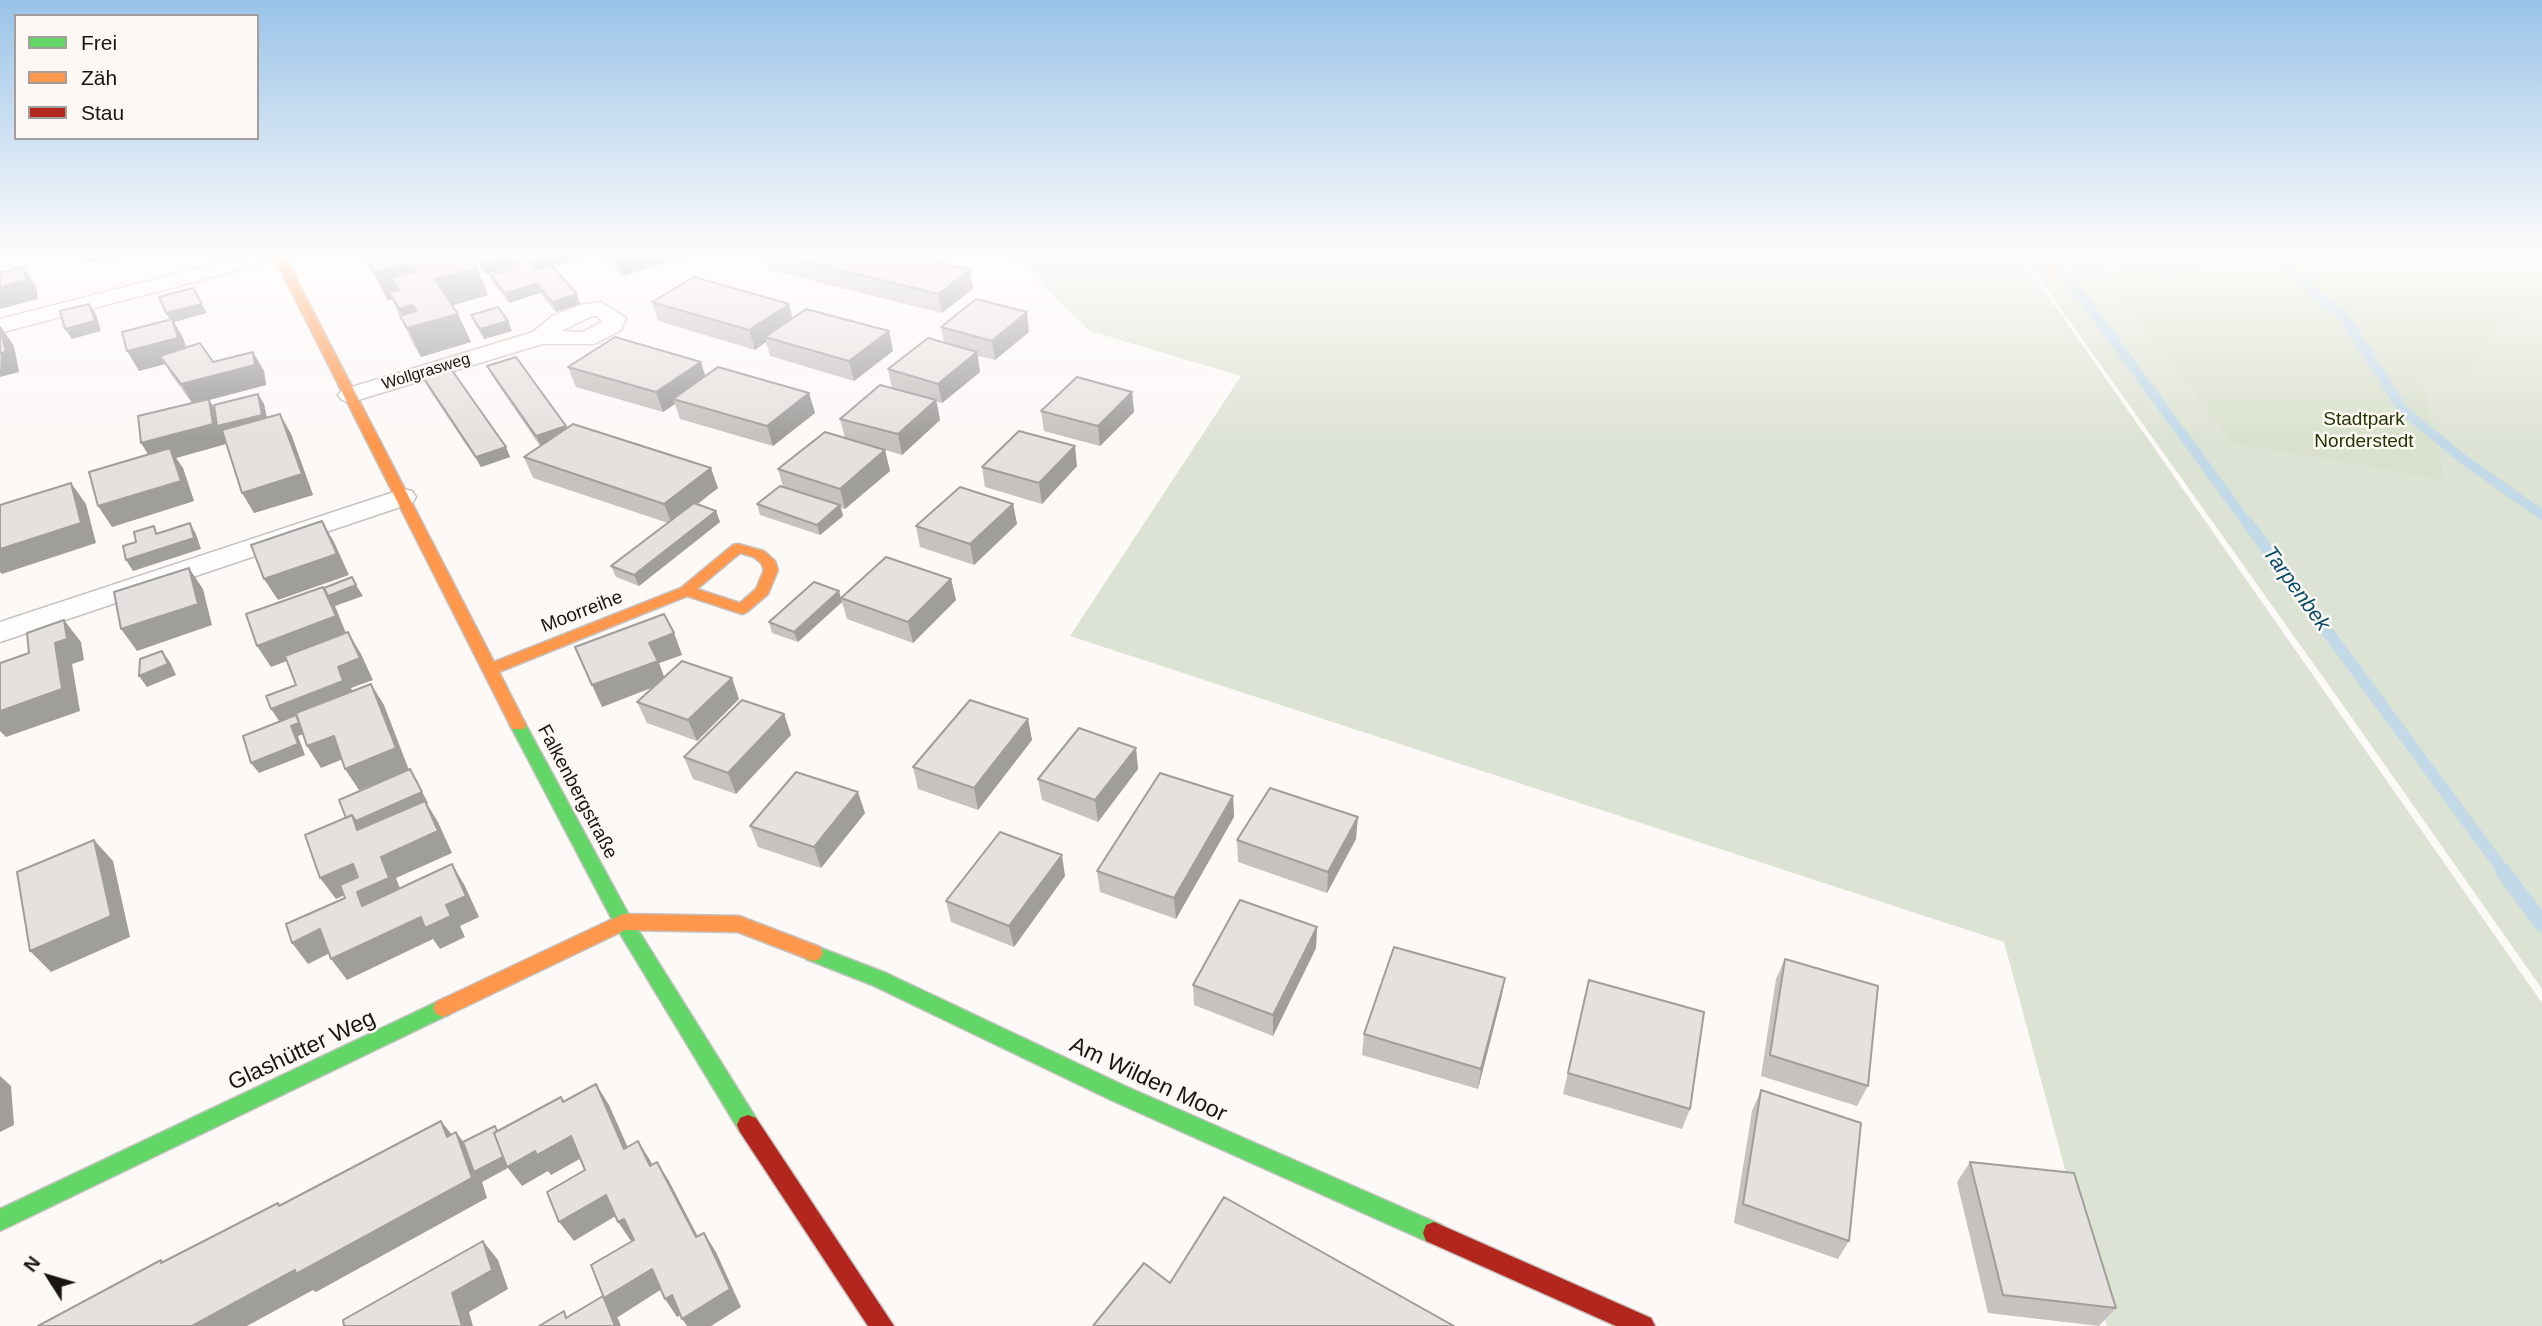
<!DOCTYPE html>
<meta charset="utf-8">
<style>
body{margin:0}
#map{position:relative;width:2542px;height:1326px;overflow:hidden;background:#fcf9f7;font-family:Arial,sans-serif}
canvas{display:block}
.legend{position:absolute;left:14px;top:14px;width:245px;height:126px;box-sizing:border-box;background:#fef8f5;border:2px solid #a39d9b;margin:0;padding:9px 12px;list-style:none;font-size:21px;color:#1a1513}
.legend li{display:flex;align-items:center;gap:14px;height:35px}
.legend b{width:35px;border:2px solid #a39d9b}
.north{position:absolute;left:14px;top:1242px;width:70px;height:70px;-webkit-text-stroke:5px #fef8f5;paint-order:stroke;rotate:307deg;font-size:19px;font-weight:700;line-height:28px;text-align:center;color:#1a1513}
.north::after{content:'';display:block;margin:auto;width:24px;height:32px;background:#1a1513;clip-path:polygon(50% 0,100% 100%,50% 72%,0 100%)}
</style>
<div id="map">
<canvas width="2542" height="1326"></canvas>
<ul class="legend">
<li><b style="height:9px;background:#63d668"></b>Frei</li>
<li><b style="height:9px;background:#ff974d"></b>Zäh</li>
<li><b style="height:9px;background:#b3261e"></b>Stau</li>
</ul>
<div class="north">N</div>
</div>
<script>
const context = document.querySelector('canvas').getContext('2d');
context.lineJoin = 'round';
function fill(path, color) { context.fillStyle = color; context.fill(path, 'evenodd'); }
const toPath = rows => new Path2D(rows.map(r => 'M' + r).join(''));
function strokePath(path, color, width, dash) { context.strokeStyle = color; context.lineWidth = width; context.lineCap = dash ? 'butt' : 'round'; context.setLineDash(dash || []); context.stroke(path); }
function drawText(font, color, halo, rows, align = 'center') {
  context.font = font + ' Arial,sans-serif'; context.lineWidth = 5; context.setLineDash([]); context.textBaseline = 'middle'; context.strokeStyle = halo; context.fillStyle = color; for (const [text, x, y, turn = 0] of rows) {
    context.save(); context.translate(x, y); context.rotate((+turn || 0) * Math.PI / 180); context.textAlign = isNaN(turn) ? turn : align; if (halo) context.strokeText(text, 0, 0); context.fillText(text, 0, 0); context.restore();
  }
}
fill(toPath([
 [999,253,2018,253,2542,1003,2542,1326,2107,1326,2004,942,1070,636,1241,376,1090,331,1022,265],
 [2021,253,2542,253,2542,989,2345,708]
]), '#dde3d4');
fill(toPath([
 [2212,253,2542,253,2542,309,2499,321,2468,374,2421,375,2445,480,2232,443,2102,272,2114,264,2153,275,2199,267]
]), '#d9e1ce');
fill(toPath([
 [2106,253,2212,253,2199,267,2153,275,2114,264]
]), '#c2dae8');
strokePath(toPath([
 [2050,253,2248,524],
 [2303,253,2286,262,2302,283,2343,315,2403,410,2463,459,2542,515]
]), '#c2dae8', 10);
strokePath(toPath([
 [2247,522,2505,873]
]), '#c2dae8', 12);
strokePath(toPath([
 [2503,871,2542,924]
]), '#c2dae8', 16);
const street = toPath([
 [256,253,287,254,284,258,0,333,0,319,256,253],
 [601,302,626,318,620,331,594,344,542,344,358,400,350,402,342,400,338,395,342,390,533,332,552,316,580,305,601,302],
 [592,316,597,316,602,322,582,332,561,331,592,316],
 [403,489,412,491,416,497,412,503,0,642,0,622,403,489]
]);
const fast = toPath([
 [518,719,524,721,526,725,630,917,756,1118,759,1125,756,1132,748,1135,740,1132,616,927,510,725,512,721,518,719],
 [813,945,886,973,1125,1086,1442,1225,1445,1233,1442,1241,1434,1244,1426,1241,1111,1100,872,985,806,959,803,953,806,947,813,945],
 [443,999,450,1002,453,1008,450,1014,0,1231,0,1209,443,999]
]);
const slow = toPath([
 [272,253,283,253,494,662,681,588,733,545,738,544,764,551,775,561,778,570,768,594,747,612,742,614,687,596,499,672,526,725,524,729,512,729,272,253],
 [740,553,754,557,761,563,764,570,756,589,740,603,697,589,740,553],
 [623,914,739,916,820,947,823,953,820,959,813,961,738,932,625,930,450,1014,443,1017,436,1014,433,1008,436,1002,623,914]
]);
const jam = toPath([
 [748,1115,756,1118,894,1326,868,1326,740,1132,737,1125,740,1118,748,1115],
 [1434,1222,1651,1318,1655,1326,1616,1326,1426,1241,1423,1233,1426,1225,1434,1222]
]);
strokePath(street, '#c6c1bf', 3);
strokePath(fast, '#c6c1bf', 3);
strokePath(slow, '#c6c1bf', 3);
strokePath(jam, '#c6c1bf', 3);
fill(street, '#fffefe');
fill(fast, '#63d668');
fill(slow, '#ff974d');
fill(jam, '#b3261e');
fill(toPath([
 [372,253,467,253,477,268,488,295,453,305,458,314,471,342,421,357,413,344,392,299,388,301,368,262,376,260],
 [482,253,578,253,580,259,553,267,580,304,556,312,540,293,509,303,494,284,490,275,518,267,517,265,486,274,478,265,474,255],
 [603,253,698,253,622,276,604,256],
 [765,253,898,253,970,270,973,289,942,313,769,270],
 [652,302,793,318,889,331,893,351,854,381,770,356,766,342,755,350,658,321],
 [166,313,207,313,174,322,183,338,186,347,213,362,253,352,264,371,266,385,209,400,215,409,258,394,264,404,267,417,280,414,291,434,313,495,254,513,224,436,226,444,176,458,183,468,194,501,112,527,148,455,192,403,172,376,165,364,139,371,170,319],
 [471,315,508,321,512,331,484,339,475,324],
 [941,327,1029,332,995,360,978,356,980,372,942,403,937,402,940,420,902,455,882,449,885,450,890,471,845,509,841,508,843,516,820,535,760,515,757,504,783,487,778,469,845,438,840,419,892,388,888,369,944,343],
 [487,366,567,429,718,488,697,504,716,511,720,522,639,586,616,577,611,566,668,523,533,478,524,457,540,446,492,376],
 [568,367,705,376,809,393,815,413,773,446,680,419,675,404,663,412,576,387],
 [423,377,506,447,510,457,481,467,428,388],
 [1132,392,1134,412,1100,446,1044,431,1041,411],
 [1077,466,1042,504,985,487,982,467],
 [1013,504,1017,524,974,565,920,547,916,526],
 [951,579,956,600,913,643,847,619,842,602,798,642,772,633,769,622,841,598],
 [674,633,682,655,659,663,664,677,732,678,739,699,697,741,647,723,637,702,654,687,602,707],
 [784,714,791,735,736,794,693,779,684,757],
 [1028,719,1032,740,978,810,918,789,913,767],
 [1136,748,1138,769,1098,822,1042,800,1038,779],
 [1233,796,1234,817,1176,919,1100,892,1097,871],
 [865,813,821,868,758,847,750,826],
 [1356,839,1327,893,1238,862,1237,840],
 [1065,876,1014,947,951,922,946,901],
 [1317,927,1316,948,1273,1036,1194,1005,1193,985],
 [1785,959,1868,1086,1857,1106,1761,1076,1776,979],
 [1505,978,1501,999,1478,1089,1362,1055,1364,1034],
 [1589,980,1690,1109,1682,1129,1563,1094],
 [1761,1090,1849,1241,1838,1259,1734,1223,1752,1111],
 [1970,1162,2116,1308,2099,1326,1988,1313,1957,1182]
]), '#c5c2bf');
fill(toPath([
 [87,253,134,253,89,263,84,254],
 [565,253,578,253,580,259,535,272,532,263],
 [628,253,698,253,622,276,616,257],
 [513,256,517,265,486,274,482,264],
 [411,263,424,291,399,290,391,278,400,297,389,292,392,299,388,301,374,273],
 [23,267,36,286,38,299,0,309,0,287],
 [477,268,488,295,447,307,435,279],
 [970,270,973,289,942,313,938,294],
 [537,284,540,293,509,303,505,293],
 [193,288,207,313,174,322,183,338,189,358,160,356,165,364,139,371,127,351,172,323,166,313],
 [577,294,580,304,556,312,552,302],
 [89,304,96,314,101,331,72,339,65,329],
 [789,304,794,323,765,337,766,342,755,350,749,330],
 [413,305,422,324,458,314,471,342,421,357,399,309],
 [1027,312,1029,332,995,360,992,341],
 [508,321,512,331,484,339,480,329],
 [1,327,14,346,19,372,0,377],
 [889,331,893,351,854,381,849,361],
 [253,352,264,371,266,385,209,400,221,419,258,394,264,404,268,425,224,436,226,444,176,458,183,468,194,501,112,527,98,506,154,464,141,443,193,404,181,384],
 [977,352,980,372,942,403,938,384],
 [701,362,707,381,673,399,675,404,663,412,656,392],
 [1132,392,1134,412,1100,446,1098,426],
 [809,393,815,413,773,446,767,426],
 [936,400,940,420,902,455,898,434],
 [280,414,291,434,313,495,254,513,242,493],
 [566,426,570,436,541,446,536,436],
 [1075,446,1077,466,1042,504,1039,483],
 [506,447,510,457,481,467,476,457],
 [885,450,890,471,845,509,840,489],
 [711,468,718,488,672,524,664,504],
 [71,483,86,504,96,543,2,574,0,572,0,549],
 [1013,504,1017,524,974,565,970,544],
 [840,505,843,516,820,535,817,525],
 [716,511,720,522,639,586,634,575],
 [322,521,334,542,349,575,278,600,264,579],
 [190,523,196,534,201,549,133,571,126,560],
 [189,568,203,589,212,625,137,651,121,629],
 [951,579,956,600,913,643,908,622],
 [356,585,363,596,335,606,348,638,271,667,257,646,323,587,328,596],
 [839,591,842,602,798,642,794,632],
 [64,620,81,642,84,660,72,664,80,711,6,737,0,731,0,711],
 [348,632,361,654,373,680,351,688,357,702,336,722,298,736,305,755,259,773,251,763,286,731,271,709,338,667],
 [674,633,682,655,659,663,666,682,602,707,592,685,649,643],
 [162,651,170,662,176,675,147,687,139,676],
 [732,678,739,699,697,741,688,720],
 [371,684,384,705,409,770,359,790,345,769],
 [784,714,791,735,736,794,728,773],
 [1028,719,1032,740,978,810,974,788],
 [334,736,348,757,321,768,307,746],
 [1136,748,1138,769,1098,822,1095,800],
 [410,769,428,803,427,804,438,822,452,853,396,878,404,899,362,906,357,892,356,835,352,815],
 [858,792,865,813,821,868,814,847],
 [1233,796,1234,817,1176,919,1174,898],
 [1358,817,1356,839,1327,893,1328,872],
 [94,840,113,861,130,937,51,972,30,951],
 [1062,855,1065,876,1014,947,1009,926],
 [353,864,367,885,336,899,320,878],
 [452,864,465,886,479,917,460,926,465,937,440,949,433,939,347,980,331,959,446,905],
 [1317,927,1316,948,1273,1036,1273,1015],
 [320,929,336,950,308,964,292,943],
 [1505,978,1501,999,1478,1089,1481,1069],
 [0,1076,11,1086,14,1125,0,1132],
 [596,1084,609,1105,637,1168,624,1149],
 [441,1121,457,1141,447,1137],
 [495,1126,502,1136,535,1151,571,1136,585,1156,551,1175,548,1171,522,1186,508,1168,482,1182,487,1198,316,1292,313,1290,247,1326,192,1326,456,1132,471,1152],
 [638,1141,650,1160,662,1185,650,1166],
 [657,1162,669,1181,708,1256,696,1237],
 [606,1195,619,1214,574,1241,559,1222],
 [624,1219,637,1238,631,1241,618,1222],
 [704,1233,716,1252,741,1307,711,1326,687,1326,682,1319],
 [483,1241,498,1260,508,1289,469,1312,473,1326,462,1326,452,1293],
 [652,1269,665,1287,618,1317,617,1316,621,1326,615,1326,603,1296],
 [672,1295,684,1313,677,1317,665,1299]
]), '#a09e9b');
const building = toPath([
 [373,253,401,253,377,260,373,253],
 [401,253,467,253,477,268,435,279,458,314,407,328,400,316,416,311,413,305,399,309,389,292,399,290,391,278,417,271,411,263,374,273,368,262,401,253],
 [482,253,565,253,532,263,537,269,551,265,577,294,552,302,537,284,505,293,490,275,521,266,513,256,482,264,474,255,482,253],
 [612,253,628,253,616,257,612,253],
 [773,253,898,253,970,270,938,294,773,253],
 [23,267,26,280,0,287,0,273,23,267],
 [694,277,789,304,749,330,652,302,694,277],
 [193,288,202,304,166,313,159,297,193,288],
 [976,299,1027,312,992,341,941,327,976,299],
 [89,304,95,321,65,329,60,311,89,304],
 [498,307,508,321,480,329,471,315,498,307],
 [806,309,889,331,849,361,765,337,806,309],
 [172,319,178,338,127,351,122,332,172,319],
 [0,327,6,352,0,353,0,327],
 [615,337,701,362,656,392,568,367,615,337],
 [928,338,977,352,938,384,888,369,928,338],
 [200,343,213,362,253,352,255,365,181,384,160,356,200,343],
 [516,357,566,426,536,436,487,366,516,357],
 [718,367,809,393,767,426,673,399,718,367],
 [451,369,506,447,476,457,423,377,451,369],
 [1077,377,1132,392,1098,426,1041,411,1077,377],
 [880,385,936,400,898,434,840,419,880,385],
 [258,394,262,415,217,426,214,405,258,394],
 [209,399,213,424,141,443,138,416,209,399],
 [280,414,302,474,242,493,222,430,280,414],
 [573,424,711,468,664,504,524,457,573,424],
 [1019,431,1075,446,1039,483,982,467,1019,431],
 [825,432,885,450,840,489,778,469,825,432],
 [170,448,181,481,98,506,89,472,170,448],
 [71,483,81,523,0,549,0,505,71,483],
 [780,486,840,505,817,525,757,504,780,486],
 [960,487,1013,504,970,544,916,526,960,487],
 [694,503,716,511,634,575,611,566,694,503],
 [322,521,337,554,264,579,251,545,322,521],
 [190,523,194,538,126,560,123,546,136,542,134,532,154,526,156,534,190,523],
 [886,557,951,579,908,622,841,598,886,557],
 [189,568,198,604,121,629,114,592,189,568],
 [352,577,356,585,328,596,324,588,352,577],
 [814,582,839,591,794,632,769,622,814,582],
 [323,587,336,616,257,646,246,614,323,587],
 [664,614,674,633,649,643,658,661,592,685,575,647,664,614],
 [64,620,67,639,55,643,62,689,0,711,0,663,29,653,27,633,64,620],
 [348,632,360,658,338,667,343,681,271,709,266,696,296,685,285,656,348,632],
 [162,651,168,664,139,676,140,659,162,651],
 [682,661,732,678,688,720,637,702,682,661],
 [371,684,396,748,345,769,334,736,307,746,296,713,371,684],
 [742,700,784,714,728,773,684,757,742,700],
 [970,700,1028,719,974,788,913,767,970,700],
 [296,715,299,723,291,726,298,744,251,763,243,736,296,715],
 [1079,728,1136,748,1095,800,1038,779,1079,728],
 [410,769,422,792,356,821,352,815,346,818,339,800,410,769],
 [796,772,858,792,814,847,750,826,796,772],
 [1160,773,1233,796,1174,898,1097,871,1160,773],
 [1270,788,1358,817,1328,872,1237,840,1270,788],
 [425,801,438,831,381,857,389,878,357,892,362,906,452,864,466,896,446,905,451,916,425,928,421,917,331,959,320,929,292,943,286,924,345,898,340,885,358,877,353,864,320,878,305,835,352,815,357,830,425,801],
 [1000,832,1062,855,1009,926,946,901,1000,832],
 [94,840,111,916,30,951,17,872,94,840],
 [1240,900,1317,927,1273,1015,1193,985,1240,900],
 [1394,947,1505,978,1481,1069,1364,1034,1394,947],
 [1785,959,1878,986,1868,1086,1770,1055,1785,959],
 [1589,980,1704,1012,1690,1109,1568,1073,1589,980],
 [596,1084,624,1149,638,1141,650,1166,657,1162,696,1237,704,1233,730,1289,682,1319,672,1295,665,1299,652,1269,604,1298,591,1265,634,1240,624,1219,618,1222,606,1195,559,1222,547,1192,585,1170,571,1136,537,1155,535,1151,507,1167,494,1133,561,1097,563,1102,596,1084],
 [1761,1090,1861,1123,1849,1241,1743,1204,1761,1090],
 [441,1121,447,1137,456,1132,472,1178,296,1274,295,1270,192,1326,38,1326,161,1260,161,1263,278,1203,279,1206,441,1121],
 [495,1126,497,1131,494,1133,503,1157,474,1172,463,1142,495,1126],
 [1970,1162,2074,1173,2116,1308,2003,1295,1970,1162],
 [1224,1197,1454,1326,1093,1326,1144,1263,1170,1283,1224,1197],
 [483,1241,492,1270,452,1293,462,1326,344,1326,343,1320,483,1241],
 [603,1296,615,1326,539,1326,564,1311,566,1318,603,1296]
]);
fill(building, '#e5e1de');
strokePath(building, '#a09e9b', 2);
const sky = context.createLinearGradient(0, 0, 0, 439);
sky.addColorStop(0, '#99c3e8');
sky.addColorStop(0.58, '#fefcfb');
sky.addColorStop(1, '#fefcfb00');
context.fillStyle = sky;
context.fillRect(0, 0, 2542, 439);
drawText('16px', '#1a1513', '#fef8f5', [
 ["Wollgrasweg",426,372,-17]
]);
drawText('19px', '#223602', '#fef8f5', [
 ["Stadtpark",2364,420],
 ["Norderstedt",2364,442]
]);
drawText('19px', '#1a1513', '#fef8f5', [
 ["Moorreihe",582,612,-21],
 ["Falkenbergstraße",577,792,62]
]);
drawText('italic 21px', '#064d6a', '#fef8f5', [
 ["Tarpenbek",2296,589,54]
]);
drawText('23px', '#1a1513', '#fef8f5', [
 ["Glashütter Weg",302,1051,-25],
 ["Am Wilden Moor",1148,1080,25]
]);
</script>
